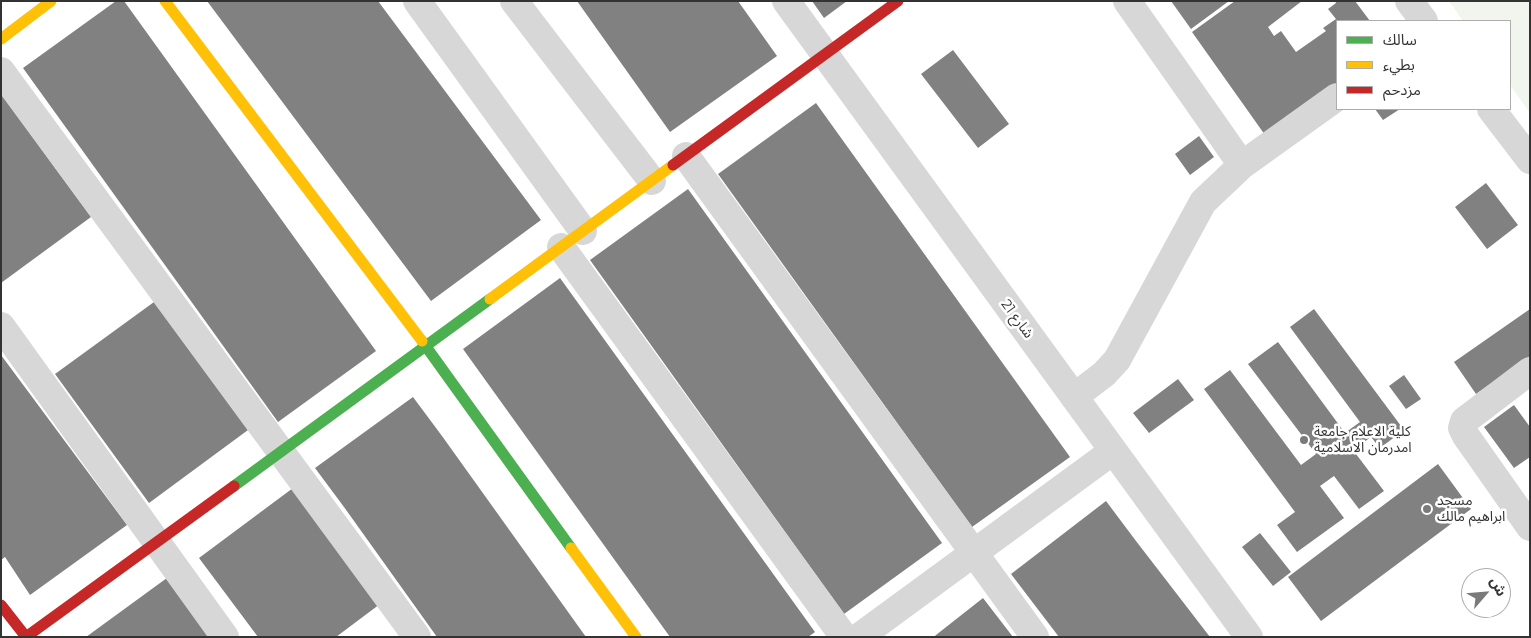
<!DOCTYPE html>
<meta charset="utf-8">
<style>
body{margin:0}
#map{position:relative;width:1531px;height:638px;overflow:hidden;background:#fff;font-family:Montserrat,"Noto Sans Arabic",sans-serif}
canvas{display:block}
.frame{position:absolute;inset:0;border:2px solid #333;pointer-events:none}
.legend{position:absolute;left:1336px;top:20px;width:175px;height:90px;box-sizing:border-box;background:#fff;border:1px solid #adadad;margin:0;padding:6px 9px;list-style:none;font-size:15px;color:#333}
.legend li{display:flex;align-items:center;gap:10px;height:25px}
.legend b{width:25px;border:1px solid #adadad}
.north{position:absolute;left:1461px;top:568px;width:50px;height:50px;box-sizing:border-box;background:#fff;border:1px solid #adadad;border-radius:50%;rotate:63deg;font-size:14px;font-weight:700;line-height:20px;text-align:center;color:#333}
.north::after{content:'';display:block;margin:auto;width:18px;height:22px;background:#7a7a7a;clip-path:polygon(50% 0,100% 100%,50% 72%,0 100%)}
</style>
<div id="map">
<canvas width="1531" height="638"></canvas>
<div class="frame"></div>
<ul class="legend">
<li><b style="height:6px;background:#4caf50"></b>سالك</li>
<li><b style="height:6px;background:#ffc107"></b>بطيء</li>
<li><b style="height:6px;background:#c62828"></b>مزدحم</li>
</ul>
<div class="north">ش</div>
</div>
<script>
const context = document.querySelector('canvas').getContext('2d');
context.lineJoin = 'round';
function fill(path, color) { context.fillStyle = color; context.fill(path, 'evenodd'); }
const toPath = rows => new Path2D(rows.map(r => 'M' + r).join(''));
function strokePath(path, color, width, dash) { context.strokeStyle = color; context.lineWidth = width; context.lineCap = dash ? 'butt' : 'round'; context.setLineDash(dash || []); context.stroke(path); }
function drawText(font, color, halo, rows, align = 'center') {
  context.font = font + ' Montserrat,"Noto Sans Arabic",sans-serif'; context.lineWidth = 5; context.setLineDash([]); context.textBaseline = 'middle'; context.strokeStyle = halo; context.fillStyle = color; for (const [text, x, y, turn = 0] of rows) {
    context.save(); context.translate(x, y); context.rotate((+turn || 0) * Math.PI / 180); context.textAlign = isNaN(turn) ? turn : align; if (halo) context.strokeText(text, 0, 0); context.fillText(text, 0, 0); context.restore();
  }
}
fill(toPath([
 [1449,1,1530,1,1530,113,1510,85,1510,21,1463,21]
]), '#f1f5ed');
fill(toPath([
 [116,1,124,1,376,351,278,422,23,68],
 [207,1,378,1,541,220,431,301],
 [577,1,738,1,777,56,670,132],
 [812,1,847,1,824,18],
 [1171,1,1229,1,1191,29],
 [1235,1,1302,1,1268,27,1274,36,1281,31,1296,52,1326,31,1323,28,1336,19,1328,9,1336,3,1335,1,1355,1,1370,21,1337,21,1337,83,1265,135,1192,32],
 [953,50,1009,124,978,148,921,74],
 [1,94,91,217,1,283],
 [816,103,1070,457,972,527,718,174],
 [1375,109,1400,109,1383,120],
 [1199,136,1214,157,1190,175,1175,154],
 [1486,183,1518,225,1487,249,1455,207],
 [688,189,942,543,844,614,590,260],
 [560,278,815,632,808,637,670,637,463,349],
 [154,302,248,430,149,503,55,374],
 [1314,309,1404,430,1380,448,1371,437,1353,450,1384,491,1359,509,1334,476,1320,486,1344,518,1297,552,1277,525,1295,512,1204,389,1230,370,1301,465,1316,454,1248,364,1278,342,1345,433,1360,422,1290,327],
 [1530,309,1530,356,1476,394,1454,362],
 [1,355,127,525,30,595,5,557,1,560],
 [1404,375,1421,399,1406,409,1389,386],
 [1178,379,1194,400,1149,433,1133,413],
 [413,397,442,436,586,637,437,637,344,507,315,468],
 [1514,405,1530,427,1530,457,1514,468,1484,427],
 [1438,464,1471,509,1321,621,1288,577],
 [293,488,380,604,336,637,258,637,199,558],
 [1106,501,1136,541,1210,637,1059,637,1011,574],
 [1260,533,1291,572,1273,586,1242,547],
 [171,575,216,637,86,637],
 [983,598,1013,637,934,637,936,635]
]), '#818181');
strokePath(toPath([
 [417,1,583,231],
 [514,1,652,181],
 [786,1,1249,637],
 [1127,1,1242,165],
 [1409,1,1424,21],
 [1,71,417,637],
 [1491,109,1530,160],
 [686,156,1035,637],
 [561,247,844,637],
 [1,326,225,637],
 [1530,371,1464,421,1462,428,1466,436,1530,527],
 [1074,397,1104,374,1117,360,1203,202,1242,165,1337,97],
 [859,637,1113,451]
]), '#d7d7d7', 28);
strokePath(toPath([
 [422,341,571,548],
 [234,486,490,299]
]), '#4caf50', 11);
strokePath(toPath([
 [165,1,422,341],
 [1,39,51,1],
 [490,299,673,165],
 [571,548,636,637]
]), '#ffc107', 11);
strokePath(toPath([
 [673,165,898,1],
 [1,605,26,637,234,486]
]), '#c62828', 11);
for (const [x, y, r, color] of [
 [1304,440,5,"#7a7a7a"],
 [1427,509,5,"#7a7a7a"]
]) { const dot = new Path2D(); dot.arc(x, y, r, 0, 2 * Math.PI); context.fillStyle = color; context.fill(dot); strokePath(dot, '#fff', 2); }
drawText('14px', '#333', '#fff', [
 ["شارع 21",1017,319,54]
]);
drawText('14px', '#333', '#fff', [
 ["كلية الاعلام جامعة",1314,432],
 ["امدرمان الاسلامية",1314,448],
 ["مسجد",1437,501],
 ["ابراهيم مالك",1437,517]
], 'left');
</script>
